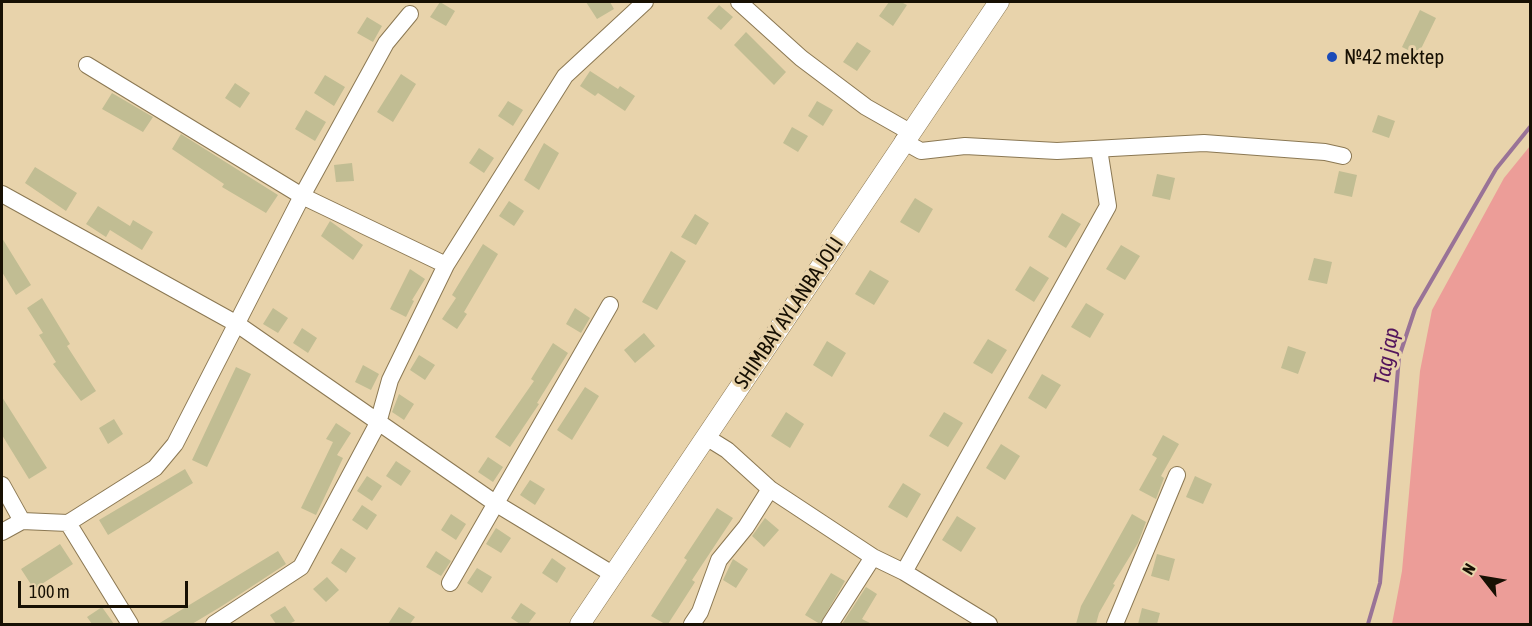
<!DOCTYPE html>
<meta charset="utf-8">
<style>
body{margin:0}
#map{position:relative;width:1532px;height:626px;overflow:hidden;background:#e8d3ab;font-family:"Asap Condensed",sans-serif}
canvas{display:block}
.frame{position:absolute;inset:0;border:3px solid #171003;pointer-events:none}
.north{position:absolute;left:1454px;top:548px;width:60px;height:60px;-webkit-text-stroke:4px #e8d3ab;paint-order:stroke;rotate:301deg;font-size:16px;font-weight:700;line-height:24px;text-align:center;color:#171003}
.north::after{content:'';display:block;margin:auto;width:21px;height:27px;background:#171003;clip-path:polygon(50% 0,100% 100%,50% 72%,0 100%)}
.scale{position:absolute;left:18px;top:581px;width:170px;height:27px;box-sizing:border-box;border:3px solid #171003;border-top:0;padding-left:8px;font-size:18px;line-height:21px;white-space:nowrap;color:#171003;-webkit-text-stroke:4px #e8d3ab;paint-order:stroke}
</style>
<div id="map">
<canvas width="1532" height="626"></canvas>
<div class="frame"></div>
<div class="north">N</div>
<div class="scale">100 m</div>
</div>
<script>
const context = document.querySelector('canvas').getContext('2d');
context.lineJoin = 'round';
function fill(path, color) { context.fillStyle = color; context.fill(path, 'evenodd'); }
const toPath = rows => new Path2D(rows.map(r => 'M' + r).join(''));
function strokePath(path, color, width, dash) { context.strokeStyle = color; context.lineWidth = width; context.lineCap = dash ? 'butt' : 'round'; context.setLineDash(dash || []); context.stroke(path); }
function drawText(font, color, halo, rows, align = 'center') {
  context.font = font + ' "Asap Condensed",sans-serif'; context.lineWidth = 6; context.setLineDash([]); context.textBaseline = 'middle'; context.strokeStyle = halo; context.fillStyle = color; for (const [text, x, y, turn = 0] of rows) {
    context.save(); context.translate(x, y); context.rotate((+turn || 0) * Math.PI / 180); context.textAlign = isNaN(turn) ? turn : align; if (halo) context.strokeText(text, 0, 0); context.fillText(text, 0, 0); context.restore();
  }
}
fill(toPath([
 [1530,146,1530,624,1392,624,1402,571,1420,371,1432,310,1504,178]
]), '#ec9d98');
strokePath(toPath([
 [1368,624,1380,583,1399,357,1415,309,1496,169,1530,127]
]), '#997397', 4);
fill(toPath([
 [440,2,455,11,446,26,430,17],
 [586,2,610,2,614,9,597,19],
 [889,2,901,2,907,5,893,26,879,16],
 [719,5,733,17,721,30,707,18],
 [1420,10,1436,18,1418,55,1402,47],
 [367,17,382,26,373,42,357,33],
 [746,32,786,72,774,85,734,45],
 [857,42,871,51,857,71,843,62],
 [590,71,618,89,620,86,635,96,625,111,598,93,595,96,580,86],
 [401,74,416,84,393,122,377,112],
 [325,75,345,87,334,106,314,93],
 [235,83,250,93,240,108,225,98],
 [112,93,153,117,143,132,102,109],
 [508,101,523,110,513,126,498,116],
 [817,101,833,110,823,126,808,116],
 [306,110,326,122,315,141,295,129],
 [1378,115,1395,121,1389,138,1372,132],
 [792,127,808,136,798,152,783,143],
 [181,134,278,195,266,213,222,187,224,184,172,149],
 [544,143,559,153,539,190,524,180],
 [479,148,494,158,484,173,469,163],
 [352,163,354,181,336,182,334,165],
 [35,167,77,193,66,211,25,183],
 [1339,171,1357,175,1352,197,1334,193],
 [1157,174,1175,178,1170,200,1152,196],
 [915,198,933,209,919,233,900,222],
 [509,201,524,211,514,226,499,216],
 [98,206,130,226,133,220,153,232,142,250,110,230,106,237,86,224],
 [1062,213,1081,224,1066,248,1048,237],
 [695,214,709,223,696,245,681,237],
 [330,221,363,245,353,260,321,236],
 [2,238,31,285,16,295,2,272],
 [483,244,498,254,464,312,467,314,457,329,442,319,456,298,452,295],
 [1121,245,1140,256,1125,280,1106,269],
 [671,251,686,261,657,310,642,302],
 [1314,258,1332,262,1327,284,1308,280],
 [1030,266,1049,278,1034,302,1015,290],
 [410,269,425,279,412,300,414,301,406,317,390,309],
 [870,270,889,281,874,305,855,294],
 [42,298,70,344,67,346,96,391,81,401,53,364,56,362,39,335,43,333,27,308],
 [1086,303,1104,314,1090,338,1071,327],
 [273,308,288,318,278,333,263,324],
 [575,308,590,318,581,333,566,324],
 [302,328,317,338,308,353,293,343],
 [644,333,655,346,635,363,624,350],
 [988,339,1007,350,992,374,973,363],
 [827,341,846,353,832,377,813,365],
 [553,343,568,353,537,403,539,404,510,447,495,437,534,381,531,379],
 [1288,346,1306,352,1298,374,1281,368],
 [419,355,435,365,425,380,410,370],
 [363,365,379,374,371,390,355,382],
 [236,367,251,374,207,467,192,460],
 [1042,374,1061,385,1046,409,1028,398],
 [585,387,599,396,572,440,557,430],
 [399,394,414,404,404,420,392,412],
 [2,397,47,468,29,479,2,435],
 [786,412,804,424,790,448,771,436],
 [944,412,963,423,948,447,929,436],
 [114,419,123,434,108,444,99,428],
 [336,423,351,433,337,455,343,458,316,515,301,508,333,442,326,439],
 [1163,435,1179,444,1161,476,1164,478,1156,499,1139,490,1157,458,1152,455],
 [1001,444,1020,456,1005,480,986,468],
 [488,457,503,467,493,482,478,472],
 [396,461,411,471,401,486,386,476],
 [185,469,193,483,108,535,99,520],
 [367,476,382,486,372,501,357,491],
 [1195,476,1212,484,1203,504,1186,497],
 [530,480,545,489,535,505,520,495],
 [903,483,921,494,907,518,888,507],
 [362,505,377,515,367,530,352,520],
 [717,508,733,518,692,580,695,582,679,607,668,624,665,624,651,616,687,560,684,558],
 [451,514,466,524,456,540,441,530],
 [1132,514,1146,522,1138,543,1113,584,1115,585,1099,613,1096,624,1076,624,1081,606],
 [957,516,976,528,961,552,942,540],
 [765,518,779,530,764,547,752,536],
 [496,528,511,538,501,553,486,544],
 [60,544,73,564,34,589,21,569],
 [341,548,356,558,346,573,331,563],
 [278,551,286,564,222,606,192,624,158,624],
 [436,551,451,561,441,576,426,567],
 [1157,554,1175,559,1169,581,1151,576],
 [552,558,566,568,557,583,542,573],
 [733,559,748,569,736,588,723,580],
 [477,568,492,577,482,593,467,583],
 [831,573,845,581,820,624,805,615],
 [327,577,339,590,326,602,313,589],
 [866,587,877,594,862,619,872,624,842,624],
 [521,603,536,613,528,624,520,624,511,618],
 [285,606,295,621,289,624,276,624,270,615],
 [102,607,114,624,92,624,87,617],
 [399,607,415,617,410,624,388,624],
 [1142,608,1160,613,1157,624,1138,624]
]), '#c1bd93');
const minor = toPath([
 [739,2,801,58,866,107,910,132],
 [87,65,302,196,446,265],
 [903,141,921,151,965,146,1057,151,1204,143,1325,152,1343,156],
 [2,194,237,324,495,503,614,575],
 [706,437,727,450,770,489,873,557,904,572,989,624],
 [2,485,22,521],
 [68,523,130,624],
 [2,532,22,521,68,523,155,468,175,444,302,196,386,43,410,14],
 [904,572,1108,206,1099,149],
 [450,583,610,305],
 [214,624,301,567,378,423,390,380,446,265,565,76,645,2],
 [692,624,700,612,719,560,746,527,770,489],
 [830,624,873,557],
 [1115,624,1177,475]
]);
const major = toPath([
 [580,624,999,2]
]);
strokePath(minor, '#8b7853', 18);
strokePath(major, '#8b7853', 21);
strokePath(minor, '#fff', 16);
strokePath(major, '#fff', 20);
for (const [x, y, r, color] of [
 [1332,57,6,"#1b4bb8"]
]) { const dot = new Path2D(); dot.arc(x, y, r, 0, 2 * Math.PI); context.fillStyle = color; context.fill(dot); strokePath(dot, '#e8d3ab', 2); }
drawText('21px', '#171003', '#e8d3ab', [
 ["№42 mektep",1344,57]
], 'left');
drawText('21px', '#171003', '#e8d3ab', [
 ["SHIMBAY AYLANBA JOLI",789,313,-56]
]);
drawText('italic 22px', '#53155b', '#e8d3ab', [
 ["Tag jap",1387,356,-79]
]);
</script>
